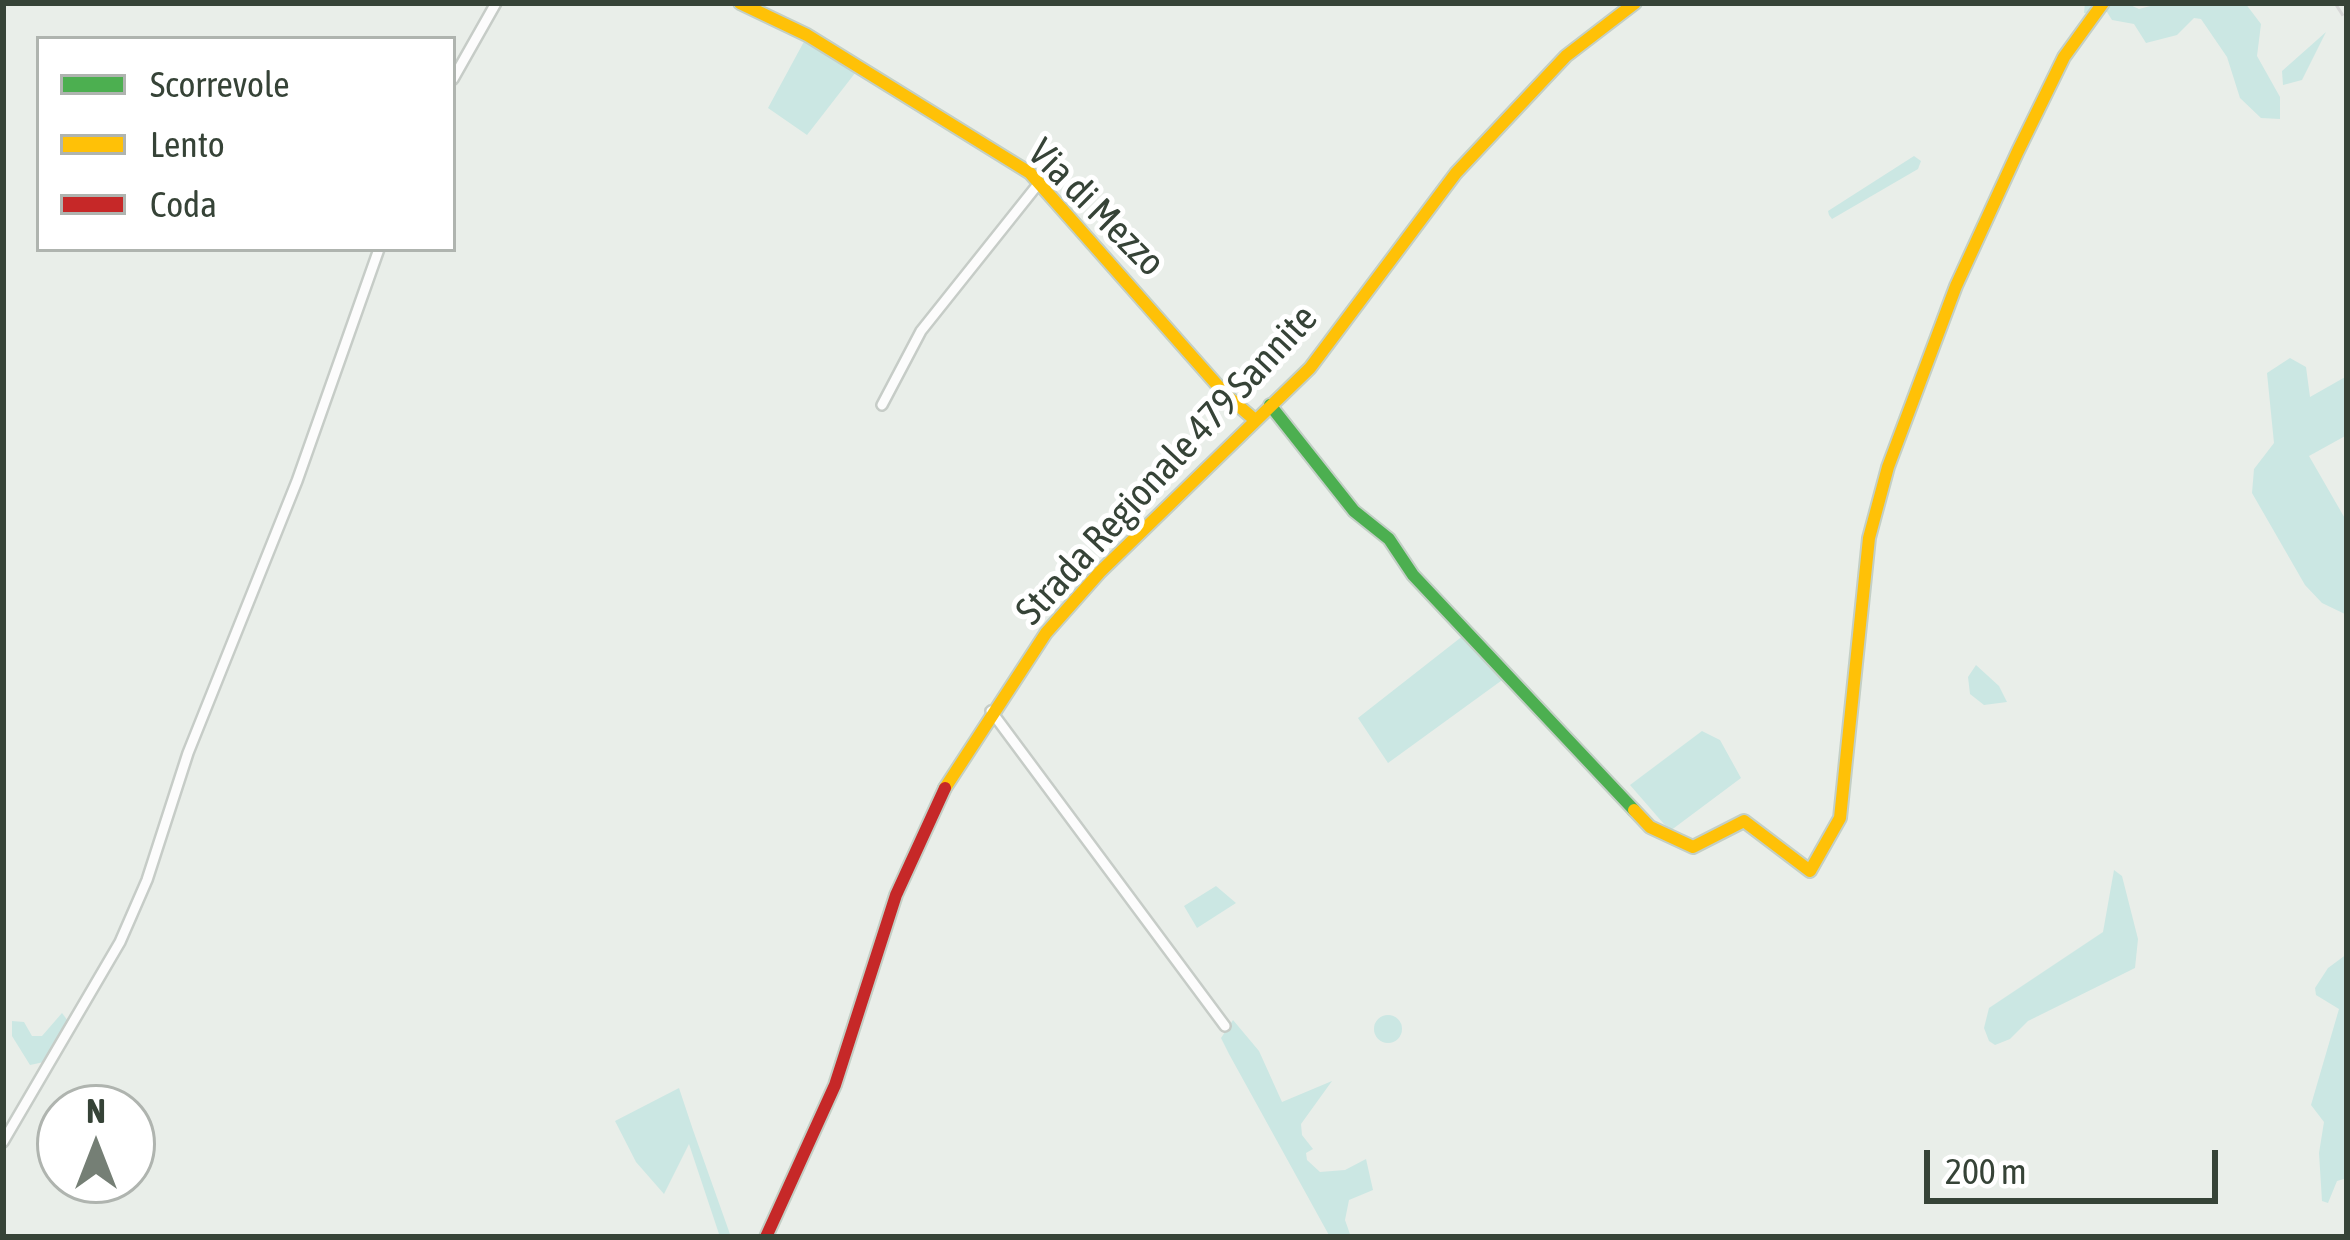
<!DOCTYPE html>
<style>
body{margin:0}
#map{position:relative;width:2350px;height:1240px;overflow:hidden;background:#e9eee9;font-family:"Asap Condensed",sans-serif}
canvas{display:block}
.frame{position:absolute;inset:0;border:6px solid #364337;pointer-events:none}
.legend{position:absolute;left:36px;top:36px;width:420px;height:216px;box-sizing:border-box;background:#fff;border:3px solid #afb4af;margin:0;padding:15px 21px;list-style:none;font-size:36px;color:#364337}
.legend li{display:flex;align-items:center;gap:24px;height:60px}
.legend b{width:60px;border:3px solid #afb4af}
.north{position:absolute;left:36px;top:1084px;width:120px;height:120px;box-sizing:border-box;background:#fff;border:3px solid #afb4af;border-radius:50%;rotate:0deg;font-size:33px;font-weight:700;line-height:48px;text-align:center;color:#364337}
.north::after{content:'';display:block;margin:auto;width:42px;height:54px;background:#757f75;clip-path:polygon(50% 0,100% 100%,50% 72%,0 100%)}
.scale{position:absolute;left:1924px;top:1150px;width:294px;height:54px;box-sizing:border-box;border:6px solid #364337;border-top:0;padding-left:15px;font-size:36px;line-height:42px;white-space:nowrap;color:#364337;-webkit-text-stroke:9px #fff;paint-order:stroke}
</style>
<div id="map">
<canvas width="2350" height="1240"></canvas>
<div class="frame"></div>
<ul class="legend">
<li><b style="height:15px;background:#4caf50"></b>Scorrevole</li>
<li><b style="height:15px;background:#ffc107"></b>Lento</li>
<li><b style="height:15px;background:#c62828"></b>Coda</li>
</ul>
<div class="north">N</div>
<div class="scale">200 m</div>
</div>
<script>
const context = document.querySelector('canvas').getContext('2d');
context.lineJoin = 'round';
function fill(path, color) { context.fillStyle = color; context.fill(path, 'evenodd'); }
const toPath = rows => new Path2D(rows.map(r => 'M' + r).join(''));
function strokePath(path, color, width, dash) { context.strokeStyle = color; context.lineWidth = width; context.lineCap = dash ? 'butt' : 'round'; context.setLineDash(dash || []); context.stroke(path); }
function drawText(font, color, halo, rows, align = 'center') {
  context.font = font + ' "Asap Condensed",sans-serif'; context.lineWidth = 10; context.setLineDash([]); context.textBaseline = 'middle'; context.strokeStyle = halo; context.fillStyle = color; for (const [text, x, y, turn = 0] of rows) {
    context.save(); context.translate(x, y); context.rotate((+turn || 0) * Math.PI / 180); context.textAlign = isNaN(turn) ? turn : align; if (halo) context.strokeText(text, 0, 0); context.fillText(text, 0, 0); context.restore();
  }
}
fill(toPath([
 [2085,3,2126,3,2139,9,2162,3,2245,3,2261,24,2257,56,2280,97,2280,119,2261,118,2240,98,2227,57,2201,19,2194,18,2177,35,2146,43,2134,24,2112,20,2107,12,2084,13],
 [2326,32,2302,80,2283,85,2282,71],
 [807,36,859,68,807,135,768,108],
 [1914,156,1921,161,1918,169,1832,219,1829,215,1828,211],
 [2290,358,2306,367,2310,397,2347,376,2347,435,2309,456,2347,522,2347,615,2322,603,2305,585,2252,493,2254,469,2274,443,2267,373],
 [1464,635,1505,678,1388,763,1358,718],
 [1976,665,1999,686,2007,702,1984,705,1970,694,1968,677],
 [1702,731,1720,740,1741,778,1670,831,1630,785],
 [2114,870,2122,876,2138,939,2135,968,2028,1021,2010,1039,1995,1045,1989,1041,1984,1028,1989,1008,2103,932],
 [1216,886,1236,903,1197,928,1184,906],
 [2347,954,2347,1178,2337,1181,2328,1203,2322,1201,2319,1153,2324,1122,2311,1105,2339,1009,2316,995,2315,988,2328,968],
 [62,1013,68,1021,44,1062,30,1065,12,1036,12,1021,24,1022,32,1036,42,1036],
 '1374 1029a14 14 0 1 1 28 0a14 14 0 1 1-28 0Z',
 [1233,1020,1259,1051,1282,1102,1332,1081,1301,1124,1302,1135,1313,1149,1306,1153,1307,1160,1320,1172,1345,1170,1366,1159,1373,1190,1349,1200,1345,1220,1351,1237,1330,1237,1229,1054,1221,1038],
 [679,1088,693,1130,731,1237,720,1237,689,1144,664,1194,636,1162,615,1121]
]), '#cbe7e3');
const street = toPath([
 [453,79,496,3],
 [882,405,921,331,1039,183],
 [991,711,1225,1026],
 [3,1142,120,942,147,880,188,753,297,481,379,249]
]);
const fast = toPath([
 [1270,405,1354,511,1389,539,1413,575,1634,810]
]);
const slow = toPath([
 [740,3,807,35,1030,173,1226,395,1255,420],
 [945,788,1046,633,1100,572,1310,368,1456,173,1566,56,1635,3],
 [1634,810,1650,827,1693,847,1744,821,1810,871,1840,818,1869,538,1888,467,1956,286,2018,151,2064,57,2103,3]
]);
const jam = toPath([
 [766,1237,835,1085,896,895,945,788]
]);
strokePath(street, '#c6ccc7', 14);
strokePath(fast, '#c3cfc6', 16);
strokePath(slow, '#c3cfc6', 16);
strokePath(jam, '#c3cfc6', 16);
strokePath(street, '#fcfcfc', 9);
strokePath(fast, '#4caf50', 12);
strokePath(slow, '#ffc107', 12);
strokePath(jam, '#c62828', 12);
strokePath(toPath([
 [2335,3,2347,22]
]), '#d7d8d7', 3, [15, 15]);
drawText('39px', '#364337', '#fff', [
 ["Via di Mezzo",1096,208,45],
 ["Strada Regionale 479 Sannite",1167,465,-47]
]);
</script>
